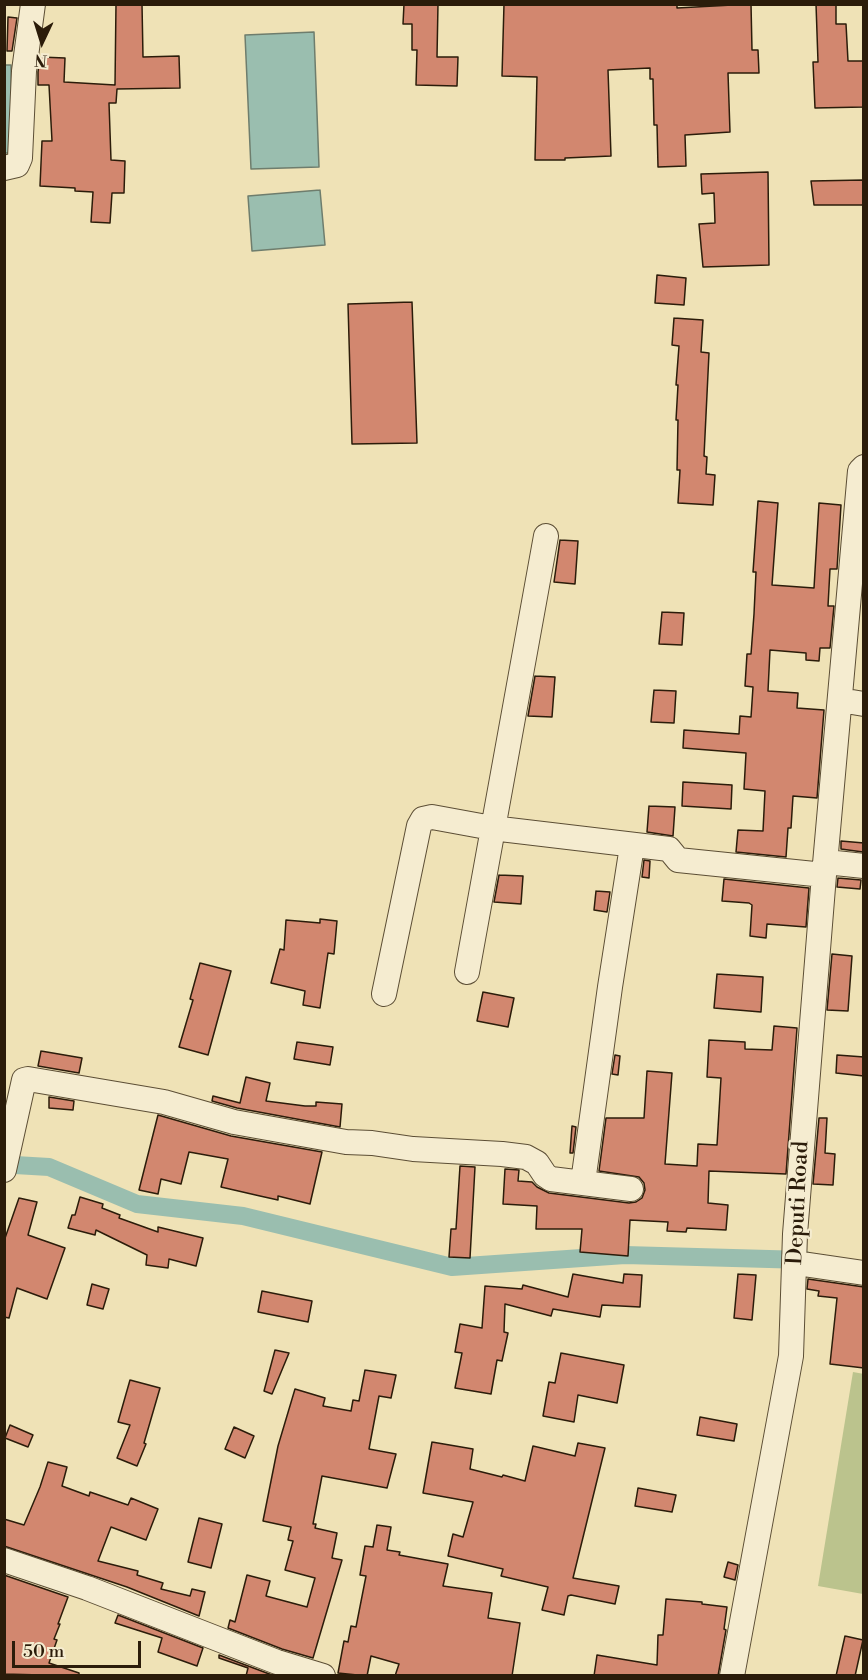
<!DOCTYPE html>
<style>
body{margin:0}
#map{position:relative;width:868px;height:1680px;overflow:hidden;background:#efe2b6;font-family:"Libre Bodoni",serif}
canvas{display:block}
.frame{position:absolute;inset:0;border:6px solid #2b1c0a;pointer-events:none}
.north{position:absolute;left:12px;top:12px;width:60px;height:60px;-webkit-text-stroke:4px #f5ecd0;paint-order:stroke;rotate:184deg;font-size:16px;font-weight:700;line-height:24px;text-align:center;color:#2b1c0a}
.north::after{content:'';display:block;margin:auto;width:21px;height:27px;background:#2b1c0a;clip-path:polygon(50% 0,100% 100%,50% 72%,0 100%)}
.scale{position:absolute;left:12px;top:1641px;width:129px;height:27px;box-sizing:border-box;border:3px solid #2b1c0a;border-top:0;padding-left:8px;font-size:18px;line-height:21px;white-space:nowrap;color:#2b1c0a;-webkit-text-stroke:4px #f5ecd0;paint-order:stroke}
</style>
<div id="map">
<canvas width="868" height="1680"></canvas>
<div class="frame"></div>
<div class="north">N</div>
<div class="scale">50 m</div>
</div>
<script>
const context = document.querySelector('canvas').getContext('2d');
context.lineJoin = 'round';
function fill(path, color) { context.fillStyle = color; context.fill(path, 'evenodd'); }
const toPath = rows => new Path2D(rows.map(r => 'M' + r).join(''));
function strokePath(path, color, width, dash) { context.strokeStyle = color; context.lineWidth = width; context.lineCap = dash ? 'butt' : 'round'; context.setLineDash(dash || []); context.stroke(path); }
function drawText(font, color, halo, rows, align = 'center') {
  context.font = font + ' "Libre Bodoni",serif'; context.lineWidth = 4.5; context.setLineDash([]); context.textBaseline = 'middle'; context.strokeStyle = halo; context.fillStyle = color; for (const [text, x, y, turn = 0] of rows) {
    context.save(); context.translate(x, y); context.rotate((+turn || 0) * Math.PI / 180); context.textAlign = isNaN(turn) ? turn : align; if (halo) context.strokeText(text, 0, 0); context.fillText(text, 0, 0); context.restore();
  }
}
fill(toPath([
 [853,1372,864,1374,863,1594,818,1586]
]), '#bbc38d');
const water = toPath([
 [314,32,319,167,251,169,245,35,314,32],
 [4,65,11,65,12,153,5,153,4,65],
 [320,190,325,245,252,251,248,196,320,190]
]);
fill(water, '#9abeaf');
strokePath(water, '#6e7d6d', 1.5);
strokePath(toPath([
 [15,1165,49,1167,137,1204,243,1216,452,1267,625,1255,805,1260]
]), '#9abeaf', 18);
const building = toPath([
 [116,4,142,4,143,57,179,56,180,88,117,89,116,103,109,103,111,160,125,161,124,193,112,193,110,223,91,222,93,192,75,191,75,188,40,186,42,141,52,141,49,85,38,85,38,72,40,57,65,58,64,82,115,85,116,4],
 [404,4,438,4,437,57,458,57,457,86,416,85,417,50,412,50,412,24,403,24,404,4],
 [504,4,677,4,677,8,751,4,752,50,758,50,759,73,728,73,730,132,685,135,686,166,658,167,657,125,654,125,653,79,650,79,650,68,608,70,611,156,565,158,565,160,535,160,537,77,502,76,504,4],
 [816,4,836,4,836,24,846,24,848,61,864,61,864,107,815,108,813,62,818,62,816,4],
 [8,17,17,18,12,51,7,51,8,17],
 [768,172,769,265,703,267,699,224,715,223,714,193,702,194,701,174,768,172],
 [864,180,864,205,814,205,811,181,864,180],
 [657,275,686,278,684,305,655,303,657,275],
 [412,302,417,443,352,444,348,304,412,302],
 [674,318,703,320,701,352,709,353,704,456,707,457,706,474,715,475,713,505,678,503,680,470,677,470,678,420,676,420,678,385,676,385,679,346,672,345,674,318],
 [758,501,778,503,772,585,814,588,819,503,841,505,837,569,830,569,828,606,834,606,830,648,820,648,819,661,806,660,806,653,770,650,768,691,798,693,797,708,824,710,817,798,793,796,791,828,788,828,786,857,736,852,738,830,763,831,765,791,744,789,746,753,683,748,684,730,739,734,740,716,751,717,753,687,745,686,747,654,751,654,754,614,756,572,753,572,758,501],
 [560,540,578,541,575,584,554,582,560,540],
 [662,612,684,613,682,645,659,644,662,612],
 [535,676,555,677,552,717,528,716,535,676],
 [654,690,676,691,674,723,651,722,654,690],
 [683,782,732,785,731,809,682,806,683,782],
 [649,806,675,807,673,836,647,832,649,806],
 [841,841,864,843,863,852,841,849,841,841],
 [644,860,650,861,649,878,642,877,644,860],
 [499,875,523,876,521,904,494,902,499,875],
 [838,878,861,880,860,889,837,887,838,878],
 [724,879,809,888,806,927,767,924,766,938,750,936,752,905,749,903,722,901,724,879],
 [596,891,610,892,607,912,594,910,596,891],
 [320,919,337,921,334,954,328,953,320,1008,303,1005,305,991,271,983,280,949,284,950,286,920,320,923,320,919],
 [832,954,852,956,848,1011,827,1010,832,954],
 [200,963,231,971,208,1055,179,1047,193,1000,190,999,200,963],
 [717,974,763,977,761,1012,714,1008,717,974],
 [483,992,514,998,508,1027,477,1021,483,992],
 [774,1026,797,1028,786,1174,709,1171,708,1203,728,1205,726,1230,687,1228,686,1232,667,1231,668,1222,630,1220,628,1256,580,1252,582,1229,536,1229,537,1206,503,1204,505,1169,519,1170,518,1181,532,1182,537,1187,549,1193,629,1203,636,1202,642,1198,645,1190,644,1183,639,1177,599,1171,606,1118,644,1118,647,1071,672,1073,665,1164,697,1166,698,1144,717,1145,721,1078,707,1077,709,1040,745,1042,745,1049,772,1050,774,1026],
 [297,1042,333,1047,330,1065,294,1059,297,1042],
 [41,1051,82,1058,79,1073,38,1066,41,1051],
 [615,1055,620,1056,618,1075,612,1074,615,1055],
 [837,1055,864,1057,864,1076,836,1073,837,1055],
 [246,1077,270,1083,266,1101,305,1106,316,1106,316,1102,342,1104,340,1127,237,1108,212,1101,213,1096,240,1103,246,1077],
 [49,1097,74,1101,73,1110,49,1108,49,1097],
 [158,1115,231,1136,322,1152,310,1204,278,1196,278,1200,260,1196,221,1187,228,1159,189,1152,181,1184,161,1179,158,1194,139,1190,158,1115],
 [819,1118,827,1118,825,1153,835,1154,833,1185,813,1184,819,1118],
 [572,1126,576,1127,573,1153,570,1153,572,1126],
 [460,1166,475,1167,470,1258,449,1257,451,1229,456,1229,460,1166],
 [80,1197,103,1204,102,1208,120,1215,119,1218,158,1232,158,1227,203,1238,196,1266,169,1259,168,1268,146,1265,147,1255,96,1230,95,1235,68,1228,72,1215,75,1215,80,1197],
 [19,1198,37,1202,28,1235,65,1248,47,1299,17,1288,9,1318,4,1317,4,1241,19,1198],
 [573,1274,623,1283,624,1274,642,1275,640,1307,602,1305,600,1317,553,1309,551,1316,505,1304,504,1332,508,1333,502,1361,497,1360,491,1394,455,1388,462,1353,455,1352,460,1324,482,1328,485,1286,522,1289,523,1285,568,1297,573,1274],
 [738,1274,756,1275,752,1320,734,1318,738,1274],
 [808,1279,864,1287,864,1368,830,1364,837,1298,818,1296,819,1291,807,1289,808,1279],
 [92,1284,109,1289,103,1309,87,1305,92,1284],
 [262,1291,312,1301,308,1322,258,1312,262,1291],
 [275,1350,289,1353,272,1394,264,1391,275,1350],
 [561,1353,624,1365,617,1403,578,1395,574,1422,543,1416,549,1382,555,1383,561,1353],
 [365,1370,396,1375,391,1398,379,1396,369,1449,396,1454,387,1488,322,1476,313,1524,316,1524,315,1528,337,1533,332,1558,342,1560,313,1658,282,1649,228,1628,230,1620,235,1622,247,1575,270,1581,266,1596,307,1607,315,1578,285,1570,293,1541,288,1540,291,1527,263,1521,278,1446,295,1389,325,1398,323,1406,351,1411,353,1400,359,1401,365,1370],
 [130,1380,160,1388,144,1443,146,1444,137,1466,117,1458,130,1425,118,1422,130,1380],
 [700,1417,737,1424,734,1441,697,1435,700,1417],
 [10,1425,33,1435,28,1447,5,1438,10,1425],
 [234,1427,254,1436,245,1458,225,1449,234,1427],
 [432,1442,473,1449,470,1469,502,1477,503,1475,525,1481,533,1446,575,1456,578,1443,605,1448,573,1578,619,1586,615,1604,571,1595,568,1596,564,1615,542,1610,548,1587,501,1576,503,1569,448,1556,453,1534,463,1537,473,1502,423,1493,432,1442],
 [48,1462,67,1467,62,1486,89,1496,90,1492,128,1505,131,1498,158,1509,146,1540,111,1527,98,1561,138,1571,137,1575,163,1583,161,1589,190,1596,192,1589,205,1592,199,1616,127,1587,4,1546,4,1519,24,1525,40,1487,48,1462],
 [638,1488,676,1495,672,1512,635,1506,638,1488],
 [199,1518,222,1524,211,1568,188,1562,199,1518],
 [377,1525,391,1527,387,1550,400,1552,399,1555,448,1564,443,1586,492,1593,488,1618,520,1623,512,1676,395,1676,399,1664,371,1656,367,1676,338,1673,344,1641,348,1642,351,1626,356,1627,366,1576,360,1575,365,1546,373,1547,377,1525],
 [728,1562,738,1565,735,1580,724,1577,728,1562],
 [4,1575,68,1597,58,1624,60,1624,54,1639,57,1640,49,1663,79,1673,79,1676,4,1674,4,1575],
 [666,1599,702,1602,702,1604,727,1607,724,1629,726,1630,718,1676,594,1676,597,1655,657,1665,658,1635,663,1635,666,1599],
 [118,1615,203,1648,197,1666,158,1652,162,1638,115,1623,118,1615],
 [845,1636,863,1640,855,1676,836,1676,845,1636],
 [219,1655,272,1675,272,1676,246,1676,248,1668,219,1658,219,1655]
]);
fill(building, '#d2876f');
strokePath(building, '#2b1c0a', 1.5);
const minor = toPath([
 [4,168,17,165,20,158,24,71,33,4],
 [840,700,864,704],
 [826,862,864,866],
 [467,972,546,536],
 [384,994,419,826,423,819,432,817,492,828,669,849,678,860,824,875],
 [4,1170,24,1080,28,1079,164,1102,234,1122,346,1142,372,1143,413,1149,502,1154,526,1157,537,1163,545,1175,551,1179,631,1189],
 [583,1182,610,987,632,846],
 [796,1263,864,1273],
 [4,1560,87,1588,277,1662,323,1676],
 [732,1676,791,1356,795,1234,824,875,860,471,864,467]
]);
strokePath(minor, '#5c4e35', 26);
strokePath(minor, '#f5ecd0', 24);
drawText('22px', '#2b1c0a', '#f5ecd0', [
 ["Deputi Road",799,1203,-87]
]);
</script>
